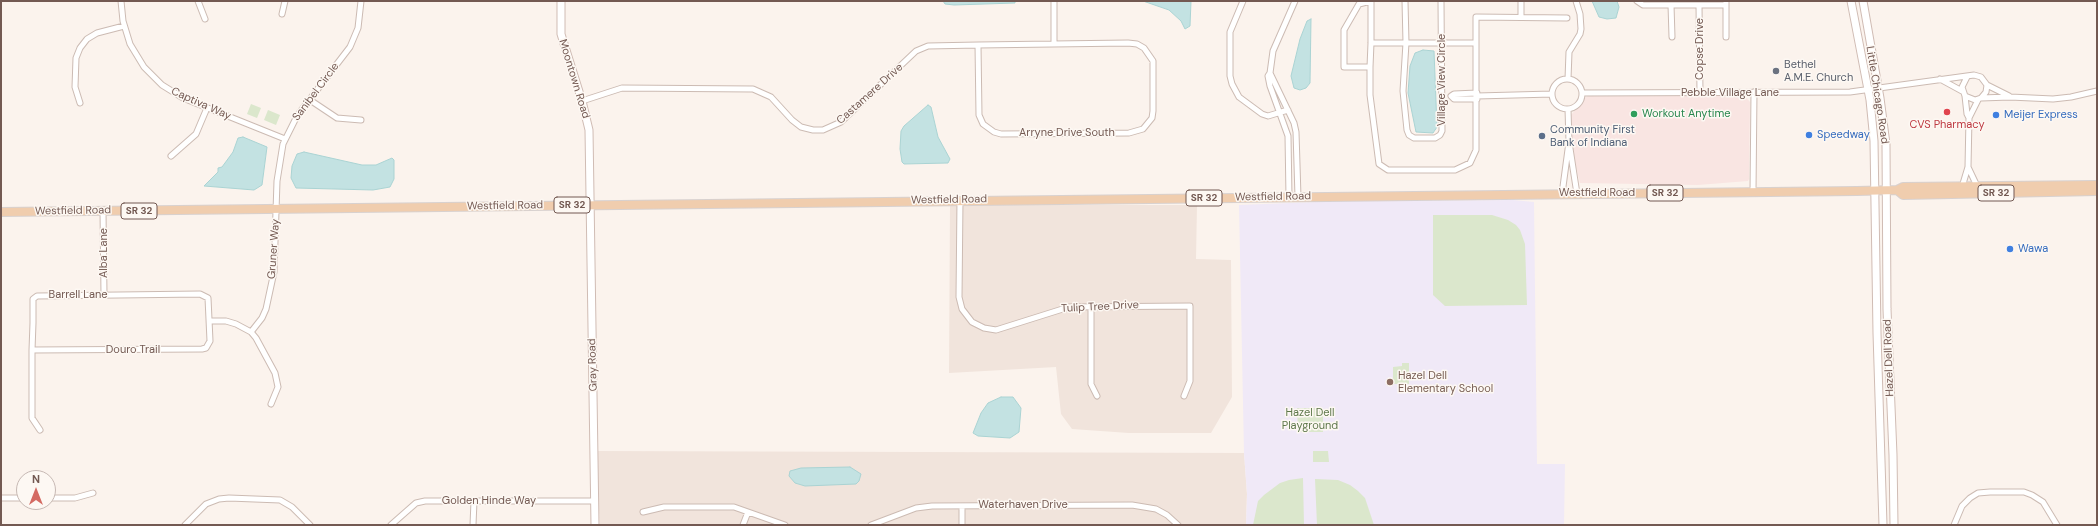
<!DOCTYPE html>
<style>
body{margin:0}
#map{position:relative;width:2098px;height:526px;overflow:hidden;background:#fbf3ed;font-family:"DM Sans",sans-serif}
canvas{display:block}
.frame{position:absolute;inset:0;border:2px solid #735952;pointer-events:none}
.north{position:absolute;left:16px;top:470px;width:40px;height:40px;box-sizing:border-box;background:#fdf8f3;border:1px solid #c6b8b3;border-radius:50%;rotate:0deg;font-size:11px;font-weight:700;line-height:16px;text-align:center;color:#735952}
.north::after{content:'';display:block;margin:auto;width:14px;height:18px;background:#d46a62;clip-path:polygon(50% 0,100% 100%,50% 72%,0 100%)}
</style>
<div id="map">
<canvas width="2098" height="526"></canvas>
<div class="frame"></div>
<div class="north">N</div>
</div>
<script>
const context = document.querySelector('canvas').getContext('2d');
context.lineJoin = 'round';
function fill(path, color) { context.fillStyle = color; context.fill(path, 'evenodd'); }
const toPath = rows => new Path2D(rows.map(r => 'M' + r).join(''));
function strokePath(path, color, width, dash) { context.strokeStyle = color; context.lineWidth = width; context.lineCap = dash ? 'butt' : 'round'; context.setLineDash(dash || []); context.stroke(path); }
function drawText(font, color, halo, rows, align = 'center') {
  context.font = font + ' "DM Sans",sans-serif'; context.lineWidth = 3; context.setLineDash([]); context.textBaseline = 'middle'; context.strokeStyle = halo; context.fillStyle = color; for (const [text, x, y, turn = 0] of rows) {
    context.save(); context.translate(x, y); context.rotate((+turn || 0) * Math.PI / 180); context.textAlign = isNaN(turn) ? turn : align; if (halo) context.strokeText(text, 0, 0); context.fillText(text, 0, 0); context.restore();
  }
}
fill(toPath([
 [950,205,1197,205,1196,259,1231,260,1232,397,1211,433,1129,433,1072,429,1061,414,1056,367,949,373],
 [595,451,1244,453,1247,494,1246,525,600,525]
]), '#f1e4dc');
fill(toPath([
 [1589,96,1745,96,1750,102,1749,179,1748,181,1698,185,1580,183,1571,147,1571,115,1586,97]
]), '#f9e5e2');
fill(toPath([
 [1513,200,1534,202,1537,464,1565,464,1564,525,1246,525,1247,494,1244,453,1239,205,1342,201]
]), '#f0e9f7');
fill(toPath([
 [251,104,261,108,257,118,247,114],
 [268,110,280,115,276,125,264,120],
 [1433,215,1492,215,1508,220,1516,225,1520,230,1525,244,1527,305,1445,306,1433,295],
 [1402,363,1409,363,1409,384,1393,384,1393,367,1402,366],
 [1297,408,1323,408,1323,432,1298,432],
 [1313,451,1328,451,1329,462,1313,462],
 [1303,478,1304,525,1253,525,1258,501,1264,495,1280,483,1289,480],
 [1315,479,1338,480,1350,485,1358,491,1365,498,1374,525,1317,525]
]), '#dbe7cc');
const water = toPath([
 [943,1,1015,1,1015,3,954,5,945,4,943,1],
 [1102,1,1191,1,1190,26,1185,29,1181,21,1169,10,1143,1,1102,1],
 [1592,1,1617,1,1619,7,1616,18,1607,19,1599,17,1592,1],
 [1311,19,1310,83,1306,88,1300,90,1294,88,1291,76,1300,39,1307,21,1311,19],
 [1423,50,1434,51,1437,127,1433,133,1416,132,1408,93,1410,66,1415,53,1423,50],
 [928,105,931,107,938,137,950,159,948,163,904,164,902,162,900,149,901,131,904,126,928,105],
 [243,137,267,147,262,185,254,190,204,186,218,172,218,168,222,167,233,152,238,138,243,137],
 [304,152,362,165,376,165,392,158,394,160,394,179,390,187,373,190,296,188,291,178,292,166,297,154,304,152],
 [1001,397,1013,397,1021,408,1019,432,1010,438,978,436,973,433,981,413,988,403,1001,397],
 [850,467,861,474,859,481,856,484,805,486,795,483,789,476,790,471,801,468,850,467]
]);
fill(water, '#c3e2e2');
strokePath(water, '#aad3d3', 1);
const street = toPath([
 [121,1,123,21,130,44,144,67,162,85,183,98,285,139],
 [198,1,205,19],
 [1054,1,1054,44],
 [1243,1,1230,32,1230,76,1232,84,1239,97,1262,114,1268,116,1288,110],
 [1405,1,1406,43,1403,91,1407,130,1409,135,1414,138,1435,138,1440,135,1442,131,1441,1],
 [1521,1,1521,17],
 [1637,1,1643,5,1726,5],
 [1726,1,1726,37],
 [1671,5,1672,37],
 [1699,5,1700,93],
 [282,14,285,1],
 [1371,43,1476,43],
 [1370,67,1344,67,1344,30,1359,4,1371,1,1371,43,1370,67,1370,95,1379,164,1388,170,1455,170,1470,163,1476,150,1476,17,1567,18],
 [1270,73,1273,51,1295,1],
 '1552 94a15 15 0 1 1 30 0a15 15 0 1 1-30 0Z',
 [1568,79,1569,52,1580,34,1581,29,1580,14,1576,1],
 [1940,79,1962,91],
 [1987,85,2009,96],
 [1477,93,1454,94,1451,96,1454,99,1477,99],
 [1582,93,1850,92,1974,75,1981,77,1987,85,1986,92,1981,98,1975,100,1965,96,1962,87,1967,77],
 [1477,96,1552,94],
 [1981,98,2010,97,2053,99,2071,97,2097,91],
 [310,100,337,118,361,120],
 [582,101,622,88,753,89,771,97,792,120,801,127,813,130,823,130,841,122,916,51,928,46,978,45,1128,43,1137,44,1144,48,1153,61,1153,111,1152,118,1143,129,1129,133,1001,134,994,132,983,124,979,115,978,45],
 [80,103,75,87,76,58,80,48,87,39,97,33,124,26],
 [1568,109,1569,142],
 [1969,118,1978,100],
 [171,156,196,134,207,108],
 [1968,167,1977,186],
 [1962,187,1968,167,1969,118,1967,114,1965,96],
 [1753,192,1754,92],
 [1562,194,1569,142,1577,194],
 [1289,197,1288,136,1270,86,1268,76,1270,73,1294,123,1296,132,1298,197],
 [960,200,959,297,962,309,972,322,984,328,996,330,1069,307,1190,306,1190,381,1184,396],
 [103,211,104,295],
 [1091,306,1091,384,1097,396],
 [210,321,226,321,236,324,251,332,256,338,275,373,278,387,271,404],
 [251,332,262,318,266,309,274,272,277,181,283,144,297,116,350,47,358,28,361,1],
 [32,350,202,349,206,348,210,341,208,298,200,294,37,296,33,299,33,323,32,350,32,418,40,430],
 [1,498,24,498],
 [48,498,75,498,93,493],
 [962,506,962,525],
 [643,512,664,507,734,507,785,525],
 [185,525,206,504,219,499,229,498,280,500,292,507,310,525],
 [391,525,416,503,425,501,595,501],
 [473,525,474,501],
 [743,525,748,512],
 [871,525,916,508,932,506,1132,505,1156,509,1167,515,1178,525],
 [1954,525,1962,506,1970,498,1978,493,1990,492,2024,492,2032,495,2043,502,2057,525]
]);
const secondary = toPath([
 [561,1,561,34,582,101,589,130,595,525],
 [1851,1,1870,100,1874,141,1877,333,1883,525],
 [1863,1,1880,98,1886,144,1887,309,1893,455,1894,525]
]);
const primary = toPath([
 [1897,190,1903,195,2097,191],
 [1,212,1857,191,1897,190,1903,187,2097,185]
]);
strokePath(street, '#ccbbb3', 7);
strokePath(secondary, '#d0bcb4', 9);
strokePath(primary, '#d8d1cf', 10);
strokePath(street, '#fff', 5);
strokePath(secondary, '#fff', 7);
strokePath(primary, '#f0cdae', 8);
for (const [x, y, r, color] of [
 [1776,71,4,"#6b7280"],
 [1947,112,4,"#e0444e"],
 [1634,114,4,"#2e9e5b"],
 [1996,115,4,"#3f7fe0"],
 [1809,135,4,"#3f7fe0"],
 [1542,136,4,"#5c6f8a"],
 [2010,249,4,"#3f7fe0"],
 [1390,382,4,"#8d6e63"]
]) { const dot = new Path2D(); dot.arc(x, y, r, 0, 2 * Math.PI); context.fillStyle = color; context.fill(dot); strokePath(dot, '#fdf8f3', 1.5); }
for (const [x, y, w] of [
 [1665,193,36],
 [1996,193,36],
 [1204,198,36],
 [572,205,36],
 [139,211,36]
]) { const box = new Path2D(); box.roundRect(x - w / 2, y - 8, w, 16, 3); context.fillStyle = '#fdf8f3'; context.fill(box); strokePath(box, '#735952', 1); }
drawText('bold 10px', '#735952', null, [
 ["SR 32",1665,193],
 ["SR 32",1996,193],
 ["SR 32",1204,198],
 ["SR 32",572,205],
 ["SR 32",139,211]
]);
drawText('11px', '#735952', '#fdf8f3', [
 ["Copse Drive",1700,49,-90],
 ["Moontown Road",574,79,73],
 ["Village View Circle",1442,80,-90],
 ["Sanibel Circle",316,92,-53],
 ["Pebble Village Lane",1730,93],
 ["Castamere Drive",870,94,-42],
 ["Little Chicago Road",1877,95,81],
 ["Captiva Way",201,104,24],
 ["Arryne Drive South",1067,133],
 ["Westfield Road",1597,193],
 ["Westfield Road",1273,197,-1],
 ["Westfield Road",949,200,-1],
 ["Westfield Road",505,206,-1],
 ["Westfield Road",73,211,-1],
 ["Gruner Way",274,249,-86],
 ["Alba Lane",104,253,-90],
 ["Barrell Lane",78,295],
 ["Tulip Tree Drive",1100,307,-3],
 ["Douro Trail",133,350],
 ["Hazel Dell Road",1889,358,-92],
 ["Gray Road",593,365,-92],
 ["Golden Hinde Way",489,501],
 ["Waterhaven Drive",1023,505]
]);
drawText('11px', '#5b616d', '#fdf8f3', [
 ["Bethel",1784,65],
 ["A.M.E. Church",1784,78]
], 'left');
drawText('11px', '#27864d', '#fdf8f3', [
 ["Workout Anytime",1642,114]
], 'left');
drawText('11px', '#366cbe', '#fdf8f3', [
 ["Meijer Express",2004,115],
 ["Speedway",1817,135],
 ["Wawa",2018,249]
], 'left');
drawText('11px', '#be3a42', '#fdf8f3', [
 ["CVS Pharmacy",1947,125]
]);
drawText('11px', '#4e5e75', '#fdf8f3', [
 ["Community First",1550,130],
 ["Bank of Indiana",1550,143]
], 'left');
drawText('11px', '#785e54', '#fdf8f3', [
 ["Hazel Dell",1398,376],
 ["Elementary School",1398,389]
], 'left');
drawText('11px', '#5f784c', '#fdf8f3', [
 ["Hazel Dell",1310,413],
 ["Playground",1310,426]
]);
</script>
